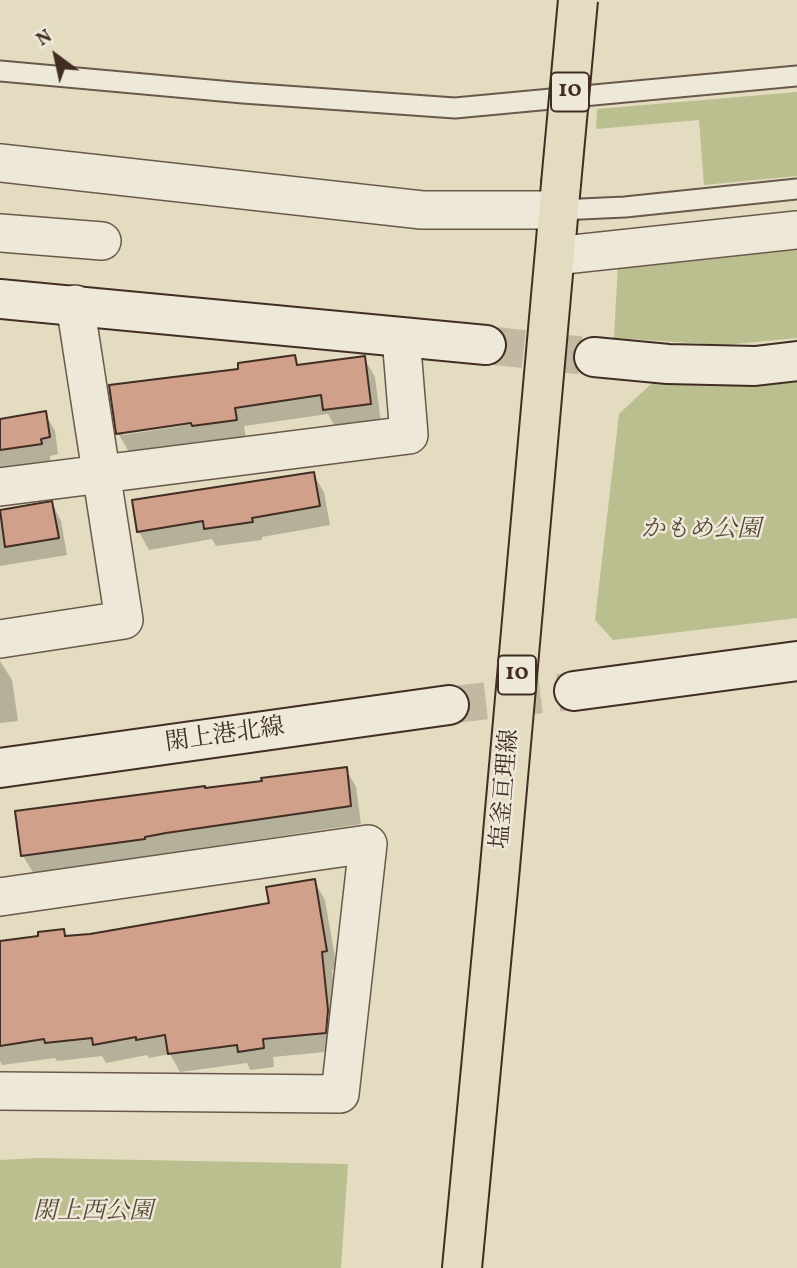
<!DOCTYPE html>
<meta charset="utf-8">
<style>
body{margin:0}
#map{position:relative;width:797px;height:1268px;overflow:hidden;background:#e3dcc1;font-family:Vollkorn,serif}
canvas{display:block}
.north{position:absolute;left:21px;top:21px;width:70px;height:70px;-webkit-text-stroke:5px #ede8d7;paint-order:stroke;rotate:327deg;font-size:19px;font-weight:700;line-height:28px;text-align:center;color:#412d24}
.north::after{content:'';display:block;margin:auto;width:24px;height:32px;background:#412d24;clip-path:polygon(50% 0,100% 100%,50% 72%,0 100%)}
</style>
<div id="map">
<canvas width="797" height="1268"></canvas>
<div class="north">N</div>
</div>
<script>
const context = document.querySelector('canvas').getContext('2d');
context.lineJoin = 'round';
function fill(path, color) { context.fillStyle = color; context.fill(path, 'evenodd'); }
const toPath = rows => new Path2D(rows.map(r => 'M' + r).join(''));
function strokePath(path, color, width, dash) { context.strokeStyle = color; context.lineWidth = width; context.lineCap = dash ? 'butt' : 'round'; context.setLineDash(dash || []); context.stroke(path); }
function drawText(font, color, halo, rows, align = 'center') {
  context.font = font + ' Vollkorn,"Noto Serif JP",serif'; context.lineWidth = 5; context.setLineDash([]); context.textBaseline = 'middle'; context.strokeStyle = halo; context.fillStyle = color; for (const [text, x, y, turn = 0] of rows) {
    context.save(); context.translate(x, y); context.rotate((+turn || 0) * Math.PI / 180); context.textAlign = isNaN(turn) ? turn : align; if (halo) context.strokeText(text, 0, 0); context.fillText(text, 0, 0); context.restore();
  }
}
fill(toPath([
 [797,92,797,176,704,185,699,120,596,129,597,109],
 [797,242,797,338,724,345,614,338,618,264],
 [797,376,797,618,613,640,595,620,619,414,652,383,755,381],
 [39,1158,348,1164,341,1268,0,1268,0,1160]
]), '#bbbe8e');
fill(toPath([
 [294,357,300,367,364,358,375,377,381,422,336,428,328,414,244,426,246,439,204,444,202,441,129,452,118,433,240,371],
 [200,420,200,423,123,435,123,431],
 [45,413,55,431,58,454,50,456,50,461,0,469,0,420],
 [313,474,324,492,330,525,262,537,262,540,216,546,212,539,149,550,139,532],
 [52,503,61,521,67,555,0,566,0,512],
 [0,661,12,680,18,721,0,723],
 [346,769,356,787,361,824,154,855,155,858,34,874,23,856,205,790],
 [314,881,325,900,337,969,332,970,338,1030,336,1051,273,1057,274,1067,250,1070,247,1063,180,1072,170,1054,149,1058,147,1055,106,1063,102,1056,57,1061,55,1058,2,1065,0,1061,0,942,40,937,63,931,67,938,271,905]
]), '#0003');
const building = toPath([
 [295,355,297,365,365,356,371,404,323,410,321,395,235,408,237,420,192,426,191,423,116,434,109,385,238,369,238,363,295,355],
 [46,411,50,437,41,439,42,444,0,450,0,419,46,411],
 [314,472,320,506,252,518,253,522,204,529,203,521,137,532,132,500,314,472],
 [52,501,59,538,5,547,0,510,52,501],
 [347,767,351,806,166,833,145,837,145,839,21,856,15,811,205,786,205,788,262,781,261,778,347,767],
 [315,879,327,951,322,952,328,1010,326,1033,263,1039,264,1048,238,1052,237,1045,168,1054,165,1035,136,1040,136,1037,93,1045,92,1038,45,1043,44,1039,0,1046,0,941,38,936,38,932,64,929,65,936,90,934,269,903,266,887,315,879]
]);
fill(building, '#d0a08b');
strokePath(building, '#412d24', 2);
strokePath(toPath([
 [449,705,574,691]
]), '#c3b9a2', 37, [37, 18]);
strokePath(toPath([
 [486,345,594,357]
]), '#c3b9a2', 38, [38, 19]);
const lane = toPath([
 [0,71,243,93,455,108,797,76],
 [559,210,625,207,797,189]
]);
const street = toPath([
 [0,163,422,210,559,210],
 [0,233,102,241],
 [555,256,797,230],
 [0,487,409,435,401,337],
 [0,639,124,620,75,304],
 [0,897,368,844,340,1094,0,1091]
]);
const secondary = toPath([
 [0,299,486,345],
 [594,357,668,364,755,366,797,361],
 [574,691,797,661],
 [0,768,449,705]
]);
const primary = toPath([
 [462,1268,498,889,561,184]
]);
strokePath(lane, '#6a594b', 23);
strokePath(street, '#6a594b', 40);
strokePath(secondary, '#412d24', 42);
strokePath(primary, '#412d24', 42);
strokePath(lane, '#ede8d7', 19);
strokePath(street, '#ede8d7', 37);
strokePath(secondary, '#ede8d7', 38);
strokePath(primary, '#e3dcc1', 38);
const primaryBridge = toPath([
 [561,184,578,0]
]);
strokePath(primaryBridge, '#412d24', 42, []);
strokePath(primaryBridge, '#e3dcc1', 38);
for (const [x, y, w] of [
 [570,92,38],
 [517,675,38]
]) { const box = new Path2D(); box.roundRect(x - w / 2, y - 19.5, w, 39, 5); context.fillStyle = '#ede8d7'; context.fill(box); strokePath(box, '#412d24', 2); }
drawText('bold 23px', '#412d24', null, [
 ["10",570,92],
 ["10",517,675]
]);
drawText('italic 24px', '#594a39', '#ede8d7', [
 ["かもめ公園",701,532],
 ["閖上西公園",93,1214]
]);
drawText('24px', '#412d24', '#ede8d7', [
 ["閖上港北線",225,737,-8],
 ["塩釜亘理線",507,789,-85]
]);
</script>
